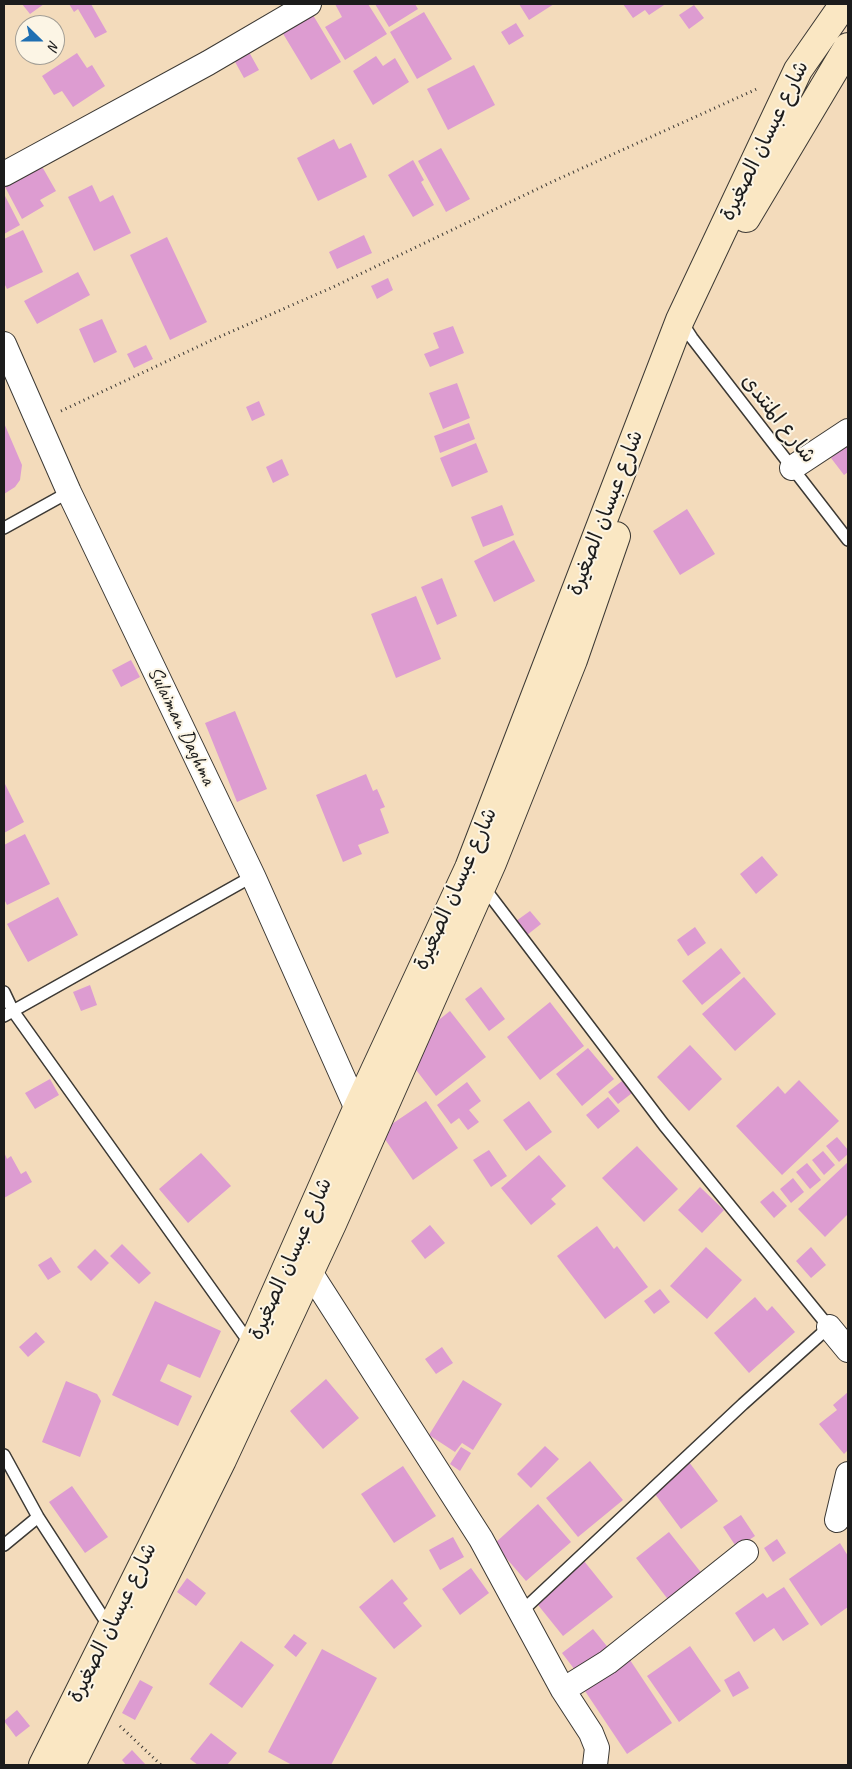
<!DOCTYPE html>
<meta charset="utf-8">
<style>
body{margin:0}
#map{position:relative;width:852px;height:1769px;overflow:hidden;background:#f3dbbb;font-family:Caveat,sans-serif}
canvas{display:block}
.frame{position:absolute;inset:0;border:5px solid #1c1c1c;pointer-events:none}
.north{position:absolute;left:15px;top:15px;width:50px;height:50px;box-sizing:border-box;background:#fcf5e5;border:1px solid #a29e95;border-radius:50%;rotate:112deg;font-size:14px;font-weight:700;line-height:20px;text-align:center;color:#1c1c1c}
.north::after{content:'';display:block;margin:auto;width:18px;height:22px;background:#1f6fb2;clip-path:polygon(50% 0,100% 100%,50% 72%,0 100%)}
</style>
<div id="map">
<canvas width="852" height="1769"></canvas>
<div class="frame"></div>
<div class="north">N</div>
</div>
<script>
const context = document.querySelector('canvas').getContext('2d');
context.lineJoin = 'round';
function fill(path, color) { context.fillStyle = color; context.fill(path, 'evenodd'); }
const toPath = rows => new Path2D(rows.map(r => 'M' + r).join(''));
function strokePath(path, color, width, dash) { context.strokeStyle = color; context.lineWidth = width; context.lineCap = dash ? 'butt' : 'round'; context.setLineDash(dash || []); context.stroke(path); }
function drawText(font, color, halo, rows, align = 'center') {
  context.font = font + ' Caveat,"Playpen Sans Arabic",sans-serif'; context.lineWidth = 4; context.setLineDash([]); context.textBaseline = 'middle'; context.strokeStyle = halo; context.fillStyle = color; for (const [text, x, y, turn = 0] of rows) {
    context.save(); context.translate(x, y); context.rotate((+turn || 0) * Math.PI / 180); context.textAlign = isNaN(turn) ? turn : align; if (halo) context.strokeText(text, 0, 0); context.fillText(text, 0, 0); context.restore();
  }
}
fill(toPath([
 [22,4,44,4,30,14],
 [69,4,91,4,107,32,95,38,78,9,74,12],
 [335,4,368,4,387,34,345,60,325,27,342,17],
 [375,4,415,4,418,9,389,27],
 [519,4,554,4,529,20],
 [623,4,663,4,664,5,649,15,645,10,633,18],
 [694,5,704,18,689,29,679,15],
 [424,12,452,59,417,79,390,32],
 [313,15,341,62,311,80,282,32],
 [516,23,524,36,509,45,501,32],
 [249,52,259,70,244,78,234,60],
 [77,53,87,68,92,65,105,86,73,107,62,91,54,95,42,76],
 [376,56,383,66,395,58,409,82,373,105,353,71],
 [474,65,495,105,448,130,427,89],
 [334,139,339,149,351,143,367,177,318,201,297,158],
 [441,148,470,199,446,212,418,161],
 [413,160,424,180,421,182,434,205,413,217,388,175],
 [40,163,56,191,40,200,44,206,22,219,4,185],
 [92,185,100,202,113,195,131,233,94,251,68,197],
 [4,194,20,225,4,234],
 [23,230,43,272,7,289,4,283,4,239],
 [364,235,372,253,337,269,329,252],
 [167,237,207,322,170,340,130,255],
 [78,272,90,295,37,324,24,301],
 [388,278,393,290,377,299,371,286],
 [102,319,117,352,94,363,79,329],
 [453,326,464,353,430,367,424,354,439,348,433,333],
 [146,345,153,359,134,368,127,354],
 [457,383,470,418,443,429,429,393],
 [259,401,265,415,252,421,246,407],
 [4,423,22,465,20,480,15,487,4,494],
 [469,423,475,439,440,453,434,436],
 [476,443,488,472,452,487,440,458],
 [848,444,848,472,844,475,831,458],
 [282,459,289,475,273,483,266,467],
 [502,505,514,535,483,547,471,517],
 [687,509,715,554,680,575,653,531],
 [514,540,535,581,494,602,474,561],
 [442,578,457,616,437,625,421,587],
 [416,596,441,659,396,678,371,614],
 [131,660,140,677,121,687,112,670],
 [235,711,267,789,237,802,205,723],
 [366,774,373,791,377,789,385,807,380,809,389,833,358,845,362,854,343,862,316,795],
 [4,782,24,822,4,833],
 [25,834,50,884,7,905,4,899,4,845],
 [762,856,778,875,756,894,740,874],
 [58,897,78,935,28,962,7,924],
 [530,911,541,924,527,935,516,921],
 [695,927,706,943,688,956,677,940],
 [721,948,741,973,702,1005,682,981],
 [744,977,776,1014,735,1051,702,1014],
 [90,985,97,1005,81,1011,73,992],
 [481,987,505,1019,489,1031,465,999],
 [550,1002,584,1046,540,1080,507,1037],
 [450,1011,486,1057,436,1096,401,1050],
 [690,1045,722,1079,689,1111,657,1077],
 [588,1048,614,1079,582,1106,556,1074],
 [50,1079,59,1095,35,1109,25,1093],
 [799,1080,839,1121,782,1175,736,1126,778,1086,785,1094],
 [622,1081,632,1093,618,1104,608,1092],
 [467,1082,481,1101,469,1110,479,1122,468,1130,459,1118,451,1124,437,1105],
 [608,1097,620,1111,598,1129,586,1115],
 [426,1101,458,1148,413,1180,380,1132],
 [529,1101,552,1132,526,1151,503,1120],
 [837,1137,848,1150,848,1154,839,1162,826,1146],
 [637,1146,678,1189,644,1222,602,1178],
 [489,1150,507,1176,491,1187,473,1160],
 [823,1151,835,1165,824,1175,812,1160],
 [4,1152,7,1159,11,1156,21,1174,26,1171,32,1182,4,1198],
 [201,1153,231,1186,188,1223,159,1189],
 [539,1155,566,1186,551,1199,556,1204,531,1225,501,1188],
 [848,1162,848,1214,825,1237,798,1209],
 [807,1163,821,1180,810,1189,796,1172],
 [793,1178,804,1192,791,1203,780,1189],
 [700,1187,724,1210,702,1233,678,1210],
 [773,1191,787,1206,774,1218,760,1202],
 [430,1225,445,1243,425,1259,411,1241],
 [597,1226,614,1249,617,1246,648,1287,605,1319,557,1256],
 [122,1244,151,1273,139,1284,110,1256],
 [706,1247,742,1280,707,1319,670,1286],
 [811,1247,826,1265,811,1278,796,1261],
 [95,1249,109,1263,91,1281,77,1267],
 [51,1257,61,1272,48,1280,38,1265],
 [660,1289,670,1302,654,1314,644,1301],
 [755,1297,767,1311,772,1306,795,1332,749,1373,714,1333],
 [155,1301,221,1331,200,1378,168,1364,160,1381,192,1396,178,1426,112,1395],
 [36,1332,45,1342,28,1357,19,1347],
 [442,1347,453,1363,436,1374,425,1359],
 [326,1379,359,1418,323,1449,290,1411],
 [463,1380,502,1404,473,1450,462,1443,455,1452,429,1435],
 [66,1381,97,1394,101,1401,80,1457,42,1442],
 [848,1392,848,1450,844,1454,819,1424,837,1410,833,1405],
 [545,1446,559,1459,531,1488,517,1474],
 [461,1447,471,1453,460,1471,450,1464],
 [590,1461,623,1500,578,1537,546,1498],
 [689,1462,718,1501,681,1529,652,1490],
 [403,1466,436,1516,394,1543,361,1494],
 [72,1486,108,1537,85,1553,49,1502],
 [538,1504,571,1542,526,1581,494,1544],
 [741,1515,755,1536,737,1548,723,1527],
 [669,1532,703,1575,670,1602,636,1558],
 [453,1537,464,1557,440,1570,429,1550],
 [777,1539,786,1553,773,1562,764,1548],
 [840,1543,848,1556,848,1607,821,1626,789,1579],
 [584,1561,613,1597,563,1636,534,1600],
 [471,1568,489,1593,460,1615,442,1589],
 [187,1578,206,1593,196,1606,177,1592],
 [392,1579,408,1599,403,1603,422,1626,394,1649,359,1607],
 [784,1587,809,1624,783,1641,774,1628,754,1642,735,1613,763,1593,767,1598],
 [593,1629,610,1650,578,1674,562,1653],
 [294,1634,307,1643,296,1657,284,1647],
 [241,1641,274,1665,242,1708,209,1684],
 [690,1646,721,1691,679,1722,647,1676],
 [322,1649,377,1678,331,1765,292,1765,268,1752],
 [628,1657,672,1723,627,1754,583,1688],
 [739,1671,749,1688,733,1697,724,1680],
 [140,1680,153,1687,135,1720,122,1713],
 [17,1710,30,1726,16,1737,4,1721],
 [211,1733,237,1753,227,1765,198,1765,190,1759],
 [132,1750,146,1765,126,1765,122,1760]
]), '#dd9cd1');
const lane = toPath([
 [681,321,692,338,848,540],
 [4,528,69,492],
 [482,885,664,1125,829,1327,743,1404,521,1612],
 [4,992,13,1011,251,1345],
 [4,1016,253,876],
 [4,1455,38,1517,110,1628],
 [4,1545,38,1517]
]);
const street = toPath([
 [4,174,208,63,309,4],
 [4,344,69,492,253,876,357,1109],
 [792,468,848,431],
 [301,1258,481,1539,563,1690,591,1733,597,1748,595,1765],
 [829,1327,848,1350],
 [837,1520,848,1474],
 [563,1690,608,1662,746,1552]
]);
const secondary = toPath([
 [746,218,848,47],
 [43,1765,252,1346,357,1109,469,868,680,320,798,70,844,4],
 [71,1765,222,1460,332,1224,492,863,573,660,616,536]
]);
strokePath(lane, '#3c3934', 14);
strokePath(street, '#3c3934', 26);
strokePath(secondary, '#3c3934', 30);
strokePath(toPath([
 [61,411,210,341,331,288,556,180,759,88],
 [120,1726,161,1765]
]), '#3c3934', 3, [1, 4]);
strokePath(lane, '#fff', 11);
strokePath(street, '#fff', 24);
strokePath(secondary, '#fae7c3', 28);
drawText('21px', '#1c1c1c', '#fcf5e5', [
 ["شارع عبسان الصغيرة",765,141,-64],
 ["شارع المنتدى",778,419,52],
 ["شارع عبسان الصغيرة",606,513,-69],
 ["Sulaiman Daghma",181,726,64],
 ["شارع عبسان الصغيرة",456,889,-66],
 ["شارع عبسان الصغيرة",291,1259,-66],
 ["شارع عبسان الصغيرة",113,1623,-64]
]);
</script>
